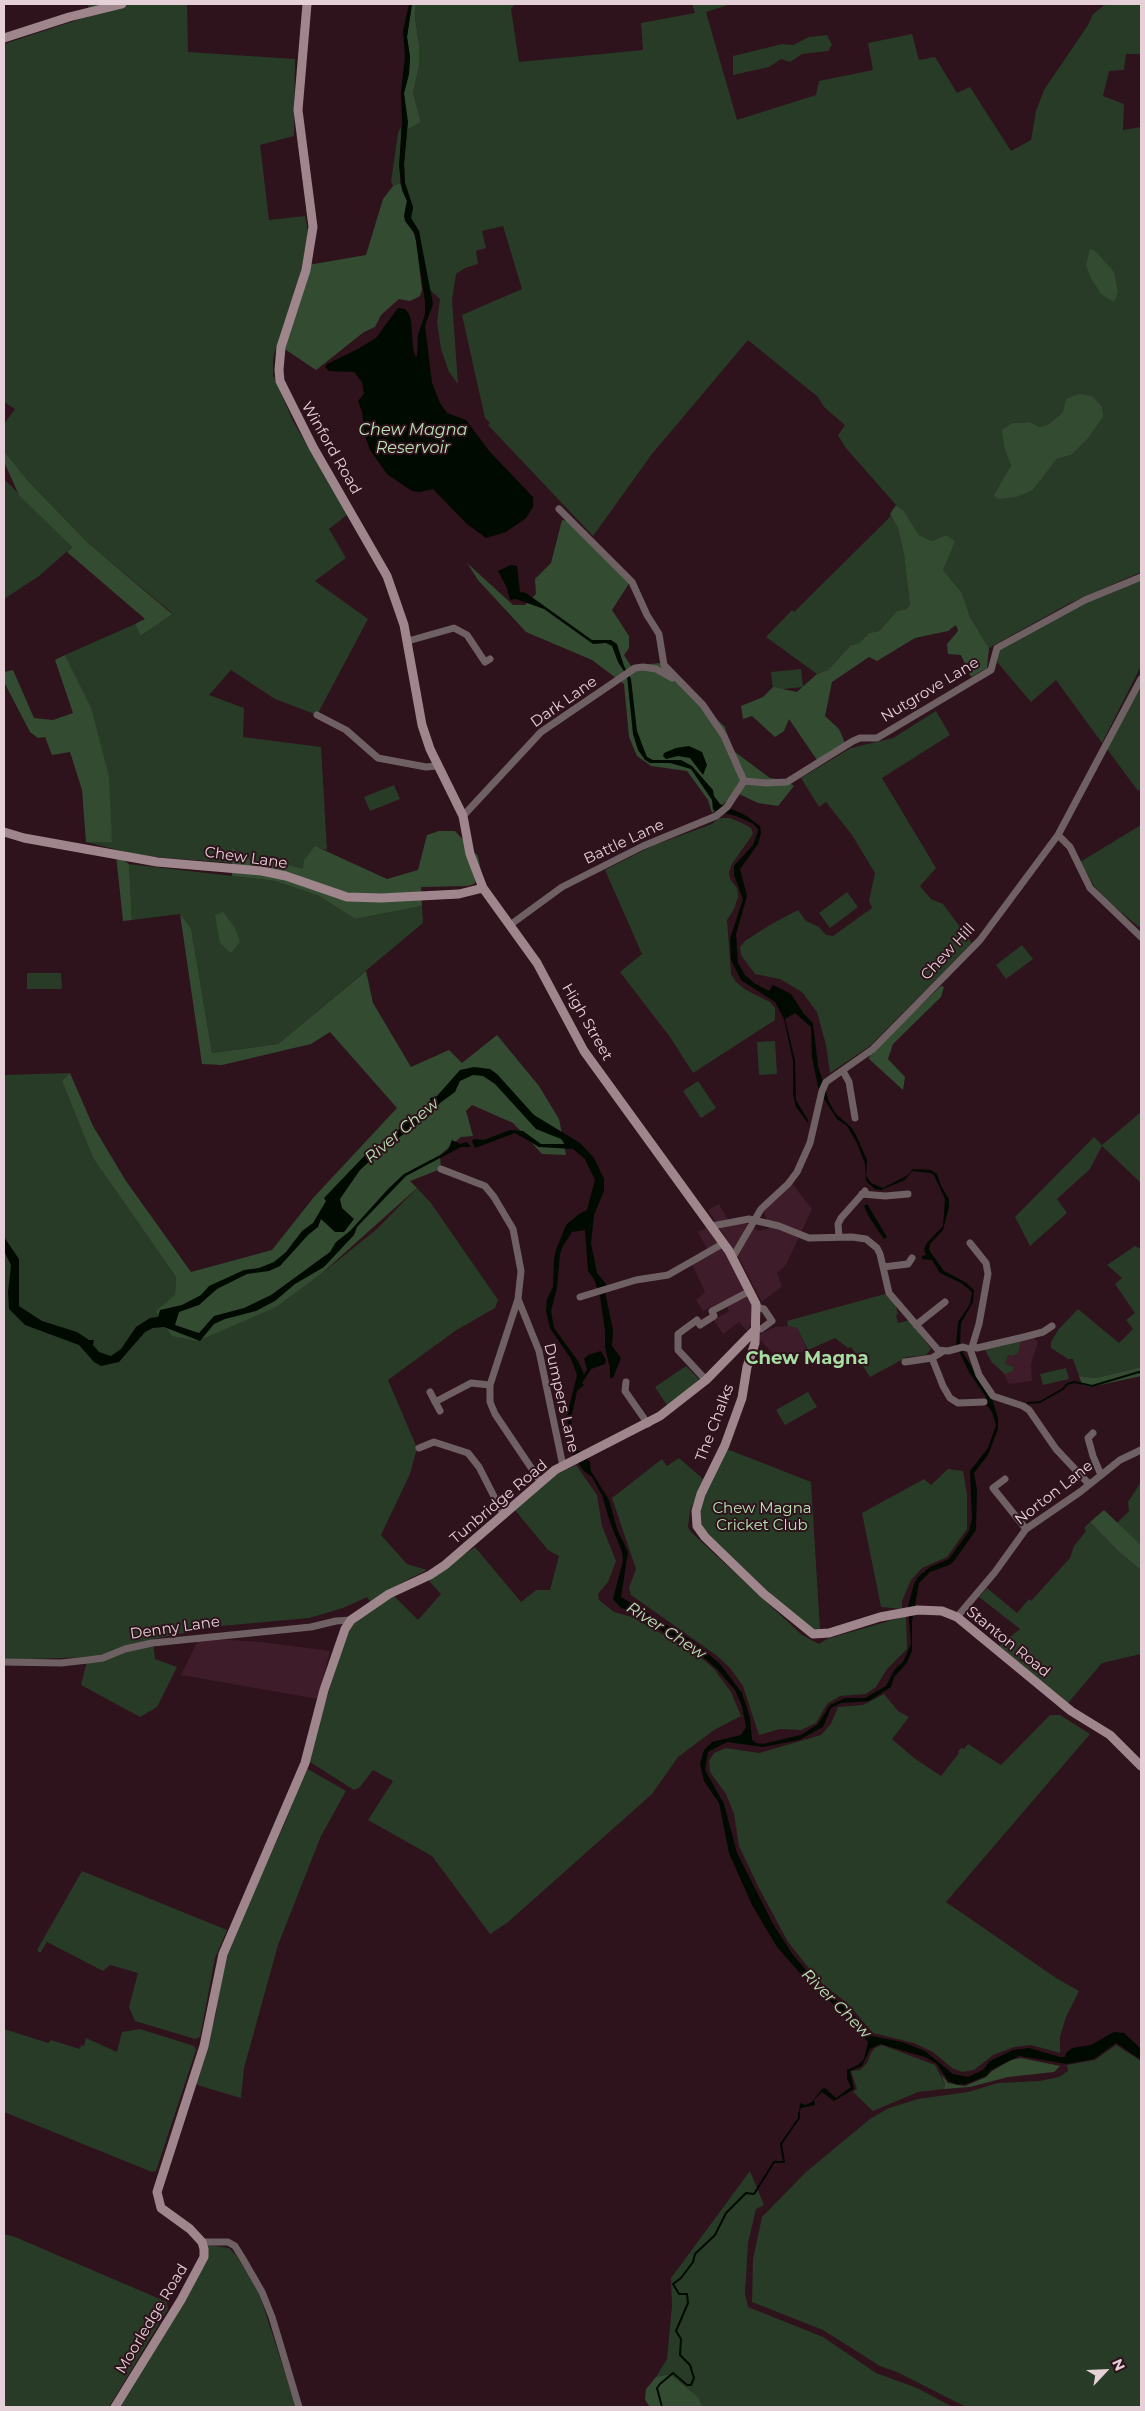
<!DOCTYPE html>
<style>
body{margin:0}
#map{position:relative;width:1145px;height:2411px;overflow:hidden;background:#2e121c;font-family:Montserrat,sans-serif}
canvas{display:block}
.frame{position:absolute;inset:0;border:5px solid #e4d0d6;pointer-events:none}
.north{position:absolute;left:1080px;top:2346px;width:50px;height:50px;-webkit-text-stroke:4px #2e121c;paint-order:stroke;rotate:65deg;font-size:14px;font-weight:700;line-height:20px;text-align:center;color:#e4d0d6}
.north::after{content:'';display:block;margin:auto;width:18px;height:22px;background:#e4d0d6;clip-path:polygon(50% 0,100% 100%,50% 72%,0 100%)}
</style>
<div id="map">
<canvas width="1145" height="2411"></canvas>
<div class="frame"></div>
<div class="north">N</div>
</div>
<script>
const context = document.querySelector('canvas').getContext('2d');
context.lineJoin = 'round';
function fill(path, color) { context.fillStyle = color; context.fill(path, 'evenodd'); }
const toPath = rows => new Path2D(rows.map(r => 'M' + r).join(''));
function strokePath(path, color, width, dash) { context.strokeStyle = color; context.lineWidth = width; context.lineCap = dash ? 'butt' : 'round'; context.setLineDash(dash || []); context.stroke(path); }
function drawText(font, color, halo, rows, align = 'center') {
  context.font = font + ' Montserrat,sans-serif'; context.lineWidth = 4; context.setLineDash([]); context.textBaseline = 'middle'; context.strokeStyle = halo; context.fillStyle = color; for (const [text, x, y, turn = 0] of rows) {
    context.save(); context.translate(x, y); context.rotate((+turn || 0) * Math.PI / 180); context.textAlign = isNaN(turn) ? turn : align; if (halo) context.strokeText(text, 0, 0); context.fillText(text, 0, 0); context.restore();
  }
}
fill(toPath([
 [791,1182,812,1209,786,1265,777,1273,782,1286,762,1302,740,1260,708,1210,719,1204,728,1220,745,1223,759,1231,770,1228,763,1211],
 [710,1226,746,1289,753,1308,753,1319,747,1331,739,1322,723,1334,714,1320,729,1311,727,1305,721,1302,703,1311,696,1300,705,1292,692,1264,710,1254,698,1232],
 [788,1326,797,1328,807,1350,781,1362,759,1339,760,1334,775,1327],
 [1034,1338,1038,1342,1031,1364,1032,1381,1009,1384,1004,1374,991,1362,984,1348],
 [215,1639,261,1642,330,1651,318,1699,181,1675,198,1640]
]), '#3e1c29');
fill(toPath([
 [88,4,187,4,188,52,295,59,294,136,260,145,269,220,305,216,308,231,302,267,273,358,273,375,294,423,348,514,329,529,346,558,315,581,368,619,317,715,275,699,231,670,209,695,244,708,243,737,321,747,327,850,315,847,304,870,274,861,250,860,233,847,232,863,142,856,86,842,112,841,91,707,65,655,135,624,142,636,172,613,88,543,28,481,4,451,4,424,15,409,4,402,4,44,89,16],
 [416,4,515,4,511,9,519,62,643,50,641,23,695,13,692,4,731,4,706,12,737,120,816,95,819,81,873,70,868,43,912,34,919,60,935,57,957,93,970,87,1011,151,1031,140,1036,111,1044,90,1088,25,1093,14,1106,4,1141,4,1141,54,1126,54,1124,70,1109,71,1103,96,1124,104,1123,130,1141,127,1141,572,1070,603,989,648,970,617,962,593,943,570,947,555,946,535,932,541,919,535,904,511,896,505,845,447,838,435,845,425,824,407,818,397,748,340,652,454,593,536,488,425,490,423,485,418,462,315,522,289,503,226,482,231,486,248,476,251,478,264,465,268,456,274,452,300,458,384,449,372,441,349,437,322,440,299,428,288,419,231,411,218,413,207,405,183,404,164,407,130,421,122,413,93,419,66,419,44,415,17],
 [1063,412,1071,455,1057,459,1033,490,1011,466,1004,447,1003,430,1012,423,1030,422,1040,427,1049,424],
 [827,35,832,45,828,51,802,54,790,62,781,59,769,67,733,75,733,56,782,44,793,45,809,37],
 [401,127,400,183,393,186,391,182,398,133],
 [4,479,72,547,39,576,4,599],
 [891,516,898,528,904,555,910,605,906,609,897,611,879,631,869,633,859,643,851,645,828,670,817,674,766,637,792,610,794,612],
 [1141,580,1141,666,1102,743,1056,680,1031,702,997,662,999,649,1086,602],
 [801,669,803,687,773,690,771,672],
 [1141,686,1141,788,1138,791,1107,749],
 [936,711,950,735,882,778,936,868,920,886,931,899,943,904,972,943,870,1046,830,1073,826,1045,817,1012,802,992,780,979,755,974,741,955,740,947,745,941,768,926,798,910,806,921,819,927,826,935,833,936,872,908,869,901,875,873,852,835,826,802,819,807,801,778,851,748,893,738],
 [394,785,400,799,370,811,364,797],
 [719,818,730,818,742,823,751,828,753,834,732,864,729,872,730,879,737,888,738,897,734,909,727,920,731,974,736,982,746,990,770,1002,775,1008,775,1020,693,1073,670,1037,620,972,642,954,605,870,652,846,712,824],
 [1141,825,1141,925,1139,927,1110,903,1094,886,1080,862],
 [129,864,275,881,319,896,355,919,422,906,423,923,278,1044,212,1053,191,928,180,914,132,920],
 [847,892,858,907,830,928,819,913],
 [1022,945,1033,959,1006,979,996,965],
 [27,973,61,973,62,989,27,989],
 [775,1041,777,1074,759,1075,757,1042],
 [70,1073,62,1081,93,1158,176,1277,175,1295,198,1341,276,1306,321,1274,377,1229,417,1188,431,1203,498,1300,495,1308,455,1331,388,1380,417,1448,410,1474,381,1535,407,1564,427,1570,403,1582,371,1603,367,1597,343,1608,309,1618,221,1626,153,1639,155,1659,177,1667,157,1707,140,1717,81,1685,88,1657,4,1660,4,1075],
 [698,1081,716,1108,701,1118,683,1091],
 [1141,1112,1141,1183,1102,1146,1090,1169,1057,1199,1067,1213,1030,1246,1015,1217,1094,1137,1102,1145],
 [1135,1246,1141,1249,1141,1367,1096,1378,1079,1376,1073,1359,1068,1359,1051,1348,1051,1342,1058,1330,1078,1309,1119,1343,1133,1329,1126,1320,1135,1313,1115,1284,1122,1278,1107,1265],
 [885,1294,898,1306,896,1307,898,1314,896,1315,898,1323,910,1320,931,1349,926,1355,907,1357,870,1377,851,1347,848,1348,835,1338,808,1350,797,1328,788,1326,787,1321],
 [1021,1340,1018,1353,1012,1356,1008,1355,1005,1364,1014,1367,1013,1371,1005,1374,992,1362,984,1348],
 [686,1366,699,1379,668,1407,655,1387],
 [1066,1368,1069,1379,1043,1385,1040,1374],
 [808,1392,817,1407,785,1425,776,1410],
 [727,1449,811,1482,820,1630,812,1630,801,1623,700,1527,697,1517,703,1499],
 [679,1458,703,1479,690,1511,688,1527,691,1532,802,1635,819,1644,827,1639,906,1616,907,1649,887,1669,876,1687,866,1694,840,1696,827,1704,816,1723,801,1730,780,1729,759,1735,743,1686,730,1668,716,1655,631,1595,629,1588,636,1569,612,1498,662,1459,667,1466],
 [576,1465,597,1495,602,1526,616,1561,608,1582,598,1594,599,1600,614,1612,632,1617,696,1653,714,1669,731,1692,741,1716,714,1730,678,1757,652,1794,507,1923,490,1934,432,1856,368,1820,393,1781,373,1770,359,1788,354,1790,310,1762,309,1758,347,1631,357,1620,394,1596,418,1620,441,1594,428,1580,475,1547,521,1602,536,1590,550,1590,559,1556,548,1550,514,1509,555,1475],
 [948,1469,963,1471,967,1495,967,1529,947,1557,922,1568,911,1580,902,1601,902,1609,881,1607,862,1513,924,1479,931,1485],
 [1141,1482,1141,1545,1117,1523,1129,1511,1128,1502],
 [1090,1522,1118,1551,1141,1570,1141,1654,1102,1663,1068,1703,999,1646,1020,1629,979,1597,987,1588,1017,1613,1029,1599,1031,1601,1070,1558,1074,1546,1086,1531,1084,1528],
 [884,1694,898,1711,909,1717,892,1739,914,1758,941,1776,959,1753,958,1752,961,1748,964,1749,968,1744,1001,1765,1050,1715,1060,1715,1090,1734,946,1902,1056,1978,1079,1991,1066,2017,1060,2037,1060,2053,1031,2045,1014,2047,993,2055,974,2070,962,2072,952,2068,933,2052,914,2043,873,2033,847,2003,819,1981,788,1942,759,1888,739,1846,734,1814,726,1794,710,1772,709,1761,714,1753,726,1748,759,1753,821,1735,831,1724,838,1707,863,1705],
 [306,1768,346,1791,321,1836,278,1945,244,2068,241,2098,197,2085,196,2082,216,2014,221,1970,230,1945,284,1825],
 [82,1871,227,1930,215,1958,200,2037,195,2039,135,2021,129,2007,138,1973,110,1965,103,1971,47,1942,40,1953,37,1950],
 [4,2029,48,2043,51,2040,80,2049,81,2045,84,2046,86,2038,117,2052,122,2032,140,2029,194,2046,196,2050,156,2171,152,2172,4,2112],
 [882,2045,935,2065,945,2084,944,2089,918,2092,873,2111,853,2092,857,2089,851,2071,860,2070,867,2063,871,2053,875,2048],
 [1116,2045,1141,2061,1141,2407,966,2407,897,2372,880,2366,823,2330,752,2302,753,2259,762,2217,806,2172,870,2119,889,2108,918,2099,968,2092,998,2083,1040,2081,1059,2077,1068,2071,1067,2065,1095,2060],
 [750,2171,764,2205,756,2209,748,2243,745,2294,748,2307,823,2337,876,2373,917,2388,953,2407,703,2407,698,2397,670,2374,656,2377,667,2359,672,2306,671,2278],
 [4,2234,15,2237,167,2302,168,2309,109,2407,4,2407],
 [208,2245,229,2248,236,2255,259,2293,296,2407,120,2407,206,2263]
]), '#283b27');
fill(toPath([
 [412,4,416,4,415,17,419,44,419,66,413,93,421,122,407,130,404,93,409,74,410,57,407,37],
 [400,183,407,201,405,210,408,225,412,228,416,241,422,290,420,296,410,301,399,299,381,315,375,327,364,332,316,370,283,348,308,265,366,255,383,199,393,186],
 [1090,249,1095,251,1114,272,1118,292,1114,302,1101,294,1091,278,1086,265],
 [1079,394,1092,396,1102,407,1103,417,1088,438,1071,455,1057,459,1033,490,1016,497,998,499,994,495,1011,466,1004,447,1002,430,1012,423,1030,422,1040,427,1049,424,1063,412,1066,399],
 [4,451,28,481,88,543,172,614,141,636,135,624,145,619,67,552,72,547,19,495,4,462],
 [896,505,904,511,919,535,932,541,946,535,955,541,943,570,962,593,970,617,989,648,987,668,971,677,961,655,948,654,947,644,958,631,956,625,948,631,915,638,877,661,869,657,832,682,825,716,839,729,845,743,817,760,789,719,784,731,775,737,752,716,743,719,741,706,763,697,773,687,797,692,817,674,828,670,851,645,859,643,869,633,879,631,897,611,906,609,910,605,904,555,898,528,890,514],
 [562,520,568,521,630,582,612,610,629,636,629,648,624,655,631,666,660,663,664,670,725,727,731,749,770,778,785,780,794,786,778,806,758,803,737,793,712,813,708,800,687,771,651,766,637,756,629,737,624,684,592,660,526,632,478,580,467,563,513,605,525,605,536,594,535,579,551,563],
 [65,655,91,707,109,777,112,842,86,842,82,790,70,752,52,755,45,737,38,738,30,732,4,682,4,672,13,670,34,718,53,720,73,713,55,660],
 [439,831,455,831,478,856,481,871,474,884,468,886,421,887,422,906,355,919,319,896,275,881,232,876,232,847,250,860,274,861,303,869,304,860,315,846,387,879,418,870,427,835],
 [116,855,129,864,132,920,123,921],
 [223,912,235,928,240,942,231,953,220,943,215,915],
 [180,914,191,928,212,1053,278,1044,366,971,373,1003,411,1067,449,1050,462,1063,497,1035,539,1086,559,1119,566,1155,542,1154,513,1123,472,1105,466,1111,473,1136,461,1137,440,1155,441,1169,410,1181,417,1188,321,1274,276,1307,198,1341,172,1336,156,1311,175,1295,176,1277,93,1158,62,1081,70,1073,93,1126,126,1181,191,1272,272,1250,314,1197,397,1108,330,1032,311,1044,222,1065,202,1064],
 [941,986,944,987,941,997,893,1044,888,1059,905,1077,903,1090,869,1059,870,1054],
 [1141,1367,1141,1376,1091,1387,1082,1385,1079,1376,1096,1378],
 [1104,1510,1141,1545,1141,1570,1118,1551,1090,1522],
 [1021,2058,1060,2066,1054,2072,1008,2077,970,2087,944,2089,945,2084,941,2074,948,2083,965,2086,986,2077,992,2071,1011,2060],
 [670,2374,698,2397,703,2407,650,2407,645,2400,646,2389,656,2377]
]), '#334c31');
fill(toPath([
 [409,4,412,4,407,37,410,57,409,74,404,93,408,122,404,164,405,183,413,207,411,218,419,231,433,304,425,326,432,383,440,403,447,413,466,420,490,452,533,497,533,507,526,518,506,532,486,538,467,524,433,489,420,492,412,491,387,474,370,450,365,436,362,412,358,401,364,394,362,382,354,372,329,371,325,367,327,364,358,349,376,338,398,308,405,309,409,314,411,320,413,348,415,356,417,356,418,335,425,314,425,302,415,234,405,221,404,216,407,201,402,190,399,166,402,124,401,92,405,57,403,31],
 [511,565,517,566,520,592,526,593,592,640,611,640,617,644,624,666,631,679,637,731,647,757,653,760,681,760,692,766,713,790,714,796,720,804,745,815,760,826,761,833,758,844,740,869,747,896,736,934,738,963,745,975,754,983,769,991,773,985,791,994,804,1014,813,1023,818,1066,829,1102,836,1114,851,1127,856,1135,867,1160,866,1176,871,1183,883,1188,908,1175,913,1169,931,1170,937,1174,941,1186,949,1199,949,1207,943,1230,930,1244,929,1250,944,1271,965,1282,974,1290,973,1302,961,1323,960,1341,963,1353,992,1399,998,1418,998,1429,988,1455,974,1473,977,1490,976,1530,954,1561,949,1565,930,1572,919,1583,912,1621,912,1651,906,1664,894,1677,891,1687,869,1701,841,1703,831,1708,823,1727,799,1740,763,1747,727,1742,708,1752,705,1770,724,1804,737,1853,773,1924,793,1955,819,1985,852,2013,872,2036,902,2042,925,2051,953,2074,968,2077,983,2070,990,2061,1013,2050,1029,2048,1060,2057,1065,2057,1066,2053,1072,2048,1091,2045,1114,2032,1124,2033,1141,2049,1141,2060,1116,2043,1094,2059,1067,2064,1019,2056,991,2070,986,2076,966,2084,958,2085,948,2081,937,2064,925,2057,880,2044,870,2049,862,2066,850,2071,854,2089,834,2101,822,2092,814,2100,815,2105,801,2108,799,2114,800,2103,805,2105,812,2102,822,2089,825,2088,836,2098,851,2087,847,2079,847,2070,858,2065,864,2059,868,2042,842,2012,806,1980,777,1947,752,1905,729,1853,719,1803,704,1781,700,1764,704,1750,712,1742,741,1735,746,1727,742,1706,735,1690,717,1669,694,1649,678,1643,645,1618,620,1607,613,1599,623,1561,622,1552,610,1522,602,1495,592,1477,583,1470,571,1452,567,1416,577,1375,571,1359,550,1328,546,1311,547,1299,553,1287,554,1258,556,1250,566,1225,579,1214,587,1210,595,1180,585,1159,573,1149,539,1147,515,1133,475,1148,472,1141,474,1139,484,1140,510,1130,523,1131,541,1144,565,1144,561,1139,536,1129,495,1084,483,1076,473,1075,460,1081,455,1092,440,1103,430,1115,382,1150,360,1170,340,1199,342,1208,354,1219,344,1232,335,1232,321,1219,318,1227,308,1235,280,1266,269,1271,247,1274,217,1289,199,1305,179,1312,175,1325,199,1333,214,1316,244,1308,271,1295,330,1252,336,1242,350,1231,389,1188,404,1174,444,1153,448,1150,452,1140,460,1144,467,1142,471,1147,461,1147,406,1176,357,1227,354,1235,324,1267,295,1284,275,1301,256,1311,225,1319,214,1324,200,1341,164,1327,153,1328,145,1332,119,1362,101,1366,94,1362,79,1345,25,1325,9,1309,8,1292,11,1265,4,1251,4,1237,19,1259,19,1306,42,1321,77,1332,89,1340,94,1340,93,1345,99,1352,111,1356,121,1349,136,1327,150,1318,158,1317,160,1310,182,1305,201,1295,209,1286,244,1270,259,1268,274,1262,286,1252,302,1231,313,1223,326,1201,324,1198,370,1150,390,1138,411,1118,431,1105,430,1098,437,1096,460,1070,474,1067,490,1069,497,1074,534,1115,580,1143,594,1158,604,1179,604,1191,594,1215,591,1243,597,1273,606,1284,605,1292,613,1330,612,1346,621,1358,613,1378,610,1378,610,1368,605,1347,605,1330,600,1296,594,1279,588,1271,585,1230,572,1232,563,1246,560,1254,557,1288,551,1311,554,1328,578,1361,584,1374,587,1370,584,1359,588,1355,601,1351,606,1360,605,1364,591,1369,589,1372,582,1383,584,1385,577,1391,571,1419,575,1447,590,1462,591,1471,609,1500,617,1529,628,1552,621,1597,693,1641,720,1664,742,1693,750,1718,752,1740,756,1743,763,1744,801,1735,818,1724,830,1705,845,1698,865,1698,886,1686,895,1669,903,1662,911,1644,908,1606,914,1584,918,1577,930,1567,949,1559,969,1531,972,1519,970,1471,988,1448,996,1425,992,1412,986,1404,986,1397,969,1372,956,1345,958,1322,970,1304,972,1292,961,1283,940,1273,932,1260,922,1259,922,1256,926,1255,924,1250,926,1244,943,1226,945,1199,934,1175,931,1173,912,1171,905,1180,881,1190,875,1189,866,1181,865,1164,857,1143,847,1126,837,1119,819,1091,812,1057,811,1027,795,1013,785,1019,795,1060,796,1100,808,1120,808,1123,796,1107,793,1094,793,1061,784,1019,775,1002,741,980,731,960,730,939,743,899,734,875,734,866,753,845,758,832,758,829,752,823,736,816,713,810,712,800,691,769,670,763,650,763,645,760,638,750,633,734,627,676,618,662,612,646,606,643,593,644,544,609,516,599,510,600,507,588,498,571],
 [689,746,702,752,707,765,703,775,690,758,678,756,666,759,663,756,664,753,676,748],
 [867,1204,887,1237,884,1239,869,1217,864,1206]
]), '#000a00');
strokePath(toPath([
 [1028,1403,1040,1402,1063,1389,1067,1384,1075,1382,1092,1386,1139,1372,1141,1373],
 [662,2407,657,2388,660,2384,673,2373,687,2385,691,2385,694,2378,690,2365,680,2355,681,2339,676,2331,688,2303,687,2294,679,2294,673,2284,681,2278,693,2262,695,2254,715,2235,726,2213,746,2193,754,2194,774,2162,784,2162,781,2144,799,2118,799,2113]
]), '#000a00', 2);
strokePath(toPath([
 [559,509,632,582,647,615,659,634,664,665,703,705,724,736,744,781],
 [408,641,454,628,467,635,485,662,490,659],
 [317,715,346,730,378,758,426,767,438,766],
 [744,781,766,783,787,782,853,741,860,738,877,738,991,670,997,648,1085,600,1141,577],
 [463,816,541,732,635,668,643,667,656,669,672,678],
 [1058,835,1070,847,1090,888,1141,937],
 [510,925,562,887,643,846,716,816,727,807,744,781],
 [843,1071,849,1082,855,1118],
 [441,1169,485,1186,494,1197,513,1229,521,1271,518,1299,539,1351,563,1466],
 [862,1194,885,1196,908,1194],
 [712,1226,749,1219,779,1226,809,1238,852,1237,866,1239,877,1248,880,1254,889,1293,938,1350,948,1351,963,1347,970,1349],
 [839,1237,838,1224,841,1218,865,1191],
 [970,1243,986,1263,988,1274,979,1324,972,1347],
 [733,1257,761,1209,788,1184,797,1172,810,1143,822,1091,826,1082,873,1049,980,940,1058,835,1141,679],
 [883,1267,908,1264,912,1258],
 [580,1297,636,1280,668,1275,724,1243],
 [518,1299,490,1385,490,1402,495,1414,540,1481],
 [916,1325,945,1302],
 [756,1329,761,1329,772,1321,764,1309,756,1307],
 [970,1349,979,1375,993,1396,1023,1406,1029,1410,1056,1449,1089,1484],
 [970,1349,972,1347,977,1348,1024,1337,1043,1332,1052,1326],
 [932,1358,943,1386,950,1398,958,1403,984,1402],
 [905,1362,932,1358,942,1352],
 [706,1380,678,1350,678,1334,697,1320,700,1325,714,1316,712,1311,750,1291],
 [626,1382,625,1391,648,1424],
 [430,1392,440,1411],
 [435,1402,471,1383,490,1385],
 [1093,1433,1088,1438,1093,1456,1101,1475],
 [419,1448,434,1442,468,1453,479,1467,503,1514],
 [1005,1479,993,1488,1026,1529],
 [957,1617,995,1572,1026,1529,1080,1492,1120,1460,1141,1450],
 [4,1662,61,1663,88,1660,103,1658,125,1649,152,1643,311,1627,336,1621,351,1620],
 [202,2242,228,2242,235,2246,243,2259,262,2292,272,2317,299,2407]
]), '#6f6064', 7);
strokePath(toPath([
 [307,4,298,110,313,227,306,270,281,347,279,370,280,381,313,447,387,576,404,625,422,725,430,749,463,816,470,854,483,888,537,963,584,1051,729,1251,756,1304,755,1343,747,1367,742,1398,725,1445,701,1494,696,1511,697,1526,705,1537,764,1594,813,1634,829,1633,880,1617,918,1610,942,1611,957,1617,1071,1711,1110,1735,1141,1766],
 [4,38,69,17,122,4],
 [4,832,24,838,157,862,262,871,286,876,347,897,381,898,459,894,483,888],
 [115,2407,181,2300,204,2257,204,2249,202,2242,190,2229,161,2208,157,2192,204,2046,223,1954,305,1763,324,1690,345,1629,351,1620,389,1594,430,1575,445,1565,555,1470,660,1416,706,1380,756,1329]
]), '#9f868d', 9);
drawText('15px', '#e4d0d6', '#2e121c', [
 ["Winford Road",331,448,60],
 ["Nutgrove Lane",930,690,-31],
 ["Dark Lane",564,702,-35],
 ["Battle Lane",624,842,-25],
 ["Chew Lane",246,858,8],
 ["Chew Hill",948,952,-47],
 ["High Street",587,1022,60],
 ["Dumpers Lane",561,1398,77],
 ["The Chalks",715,1423,-69],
 ["Norton Lane",1054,1493,-38],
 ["Tunbridge Road",499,1502,-40],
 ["Denny Lane",175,1628,-8],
 ["Stanton Road",1008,1642,39],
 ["Moorledge Road",152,2319,-59]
]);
drawText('15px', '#b8e6b3', '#2e121c', [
 ["Chew Magna",762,1509],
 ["Cricket Club",762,1526]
]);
drawText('italic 16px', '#b7e6b3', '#2e121c', [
 ["Chew Magna",413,430],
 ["Reservoir",413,448],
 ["River Chew",402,1131,-40],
 ["River Chew",666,1631,33],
 ["River Chew",836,2004,45]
]);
drawText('bold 18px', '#a6dda1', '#2e121c', [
 ["Chew Magna",807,1359]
]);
</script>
